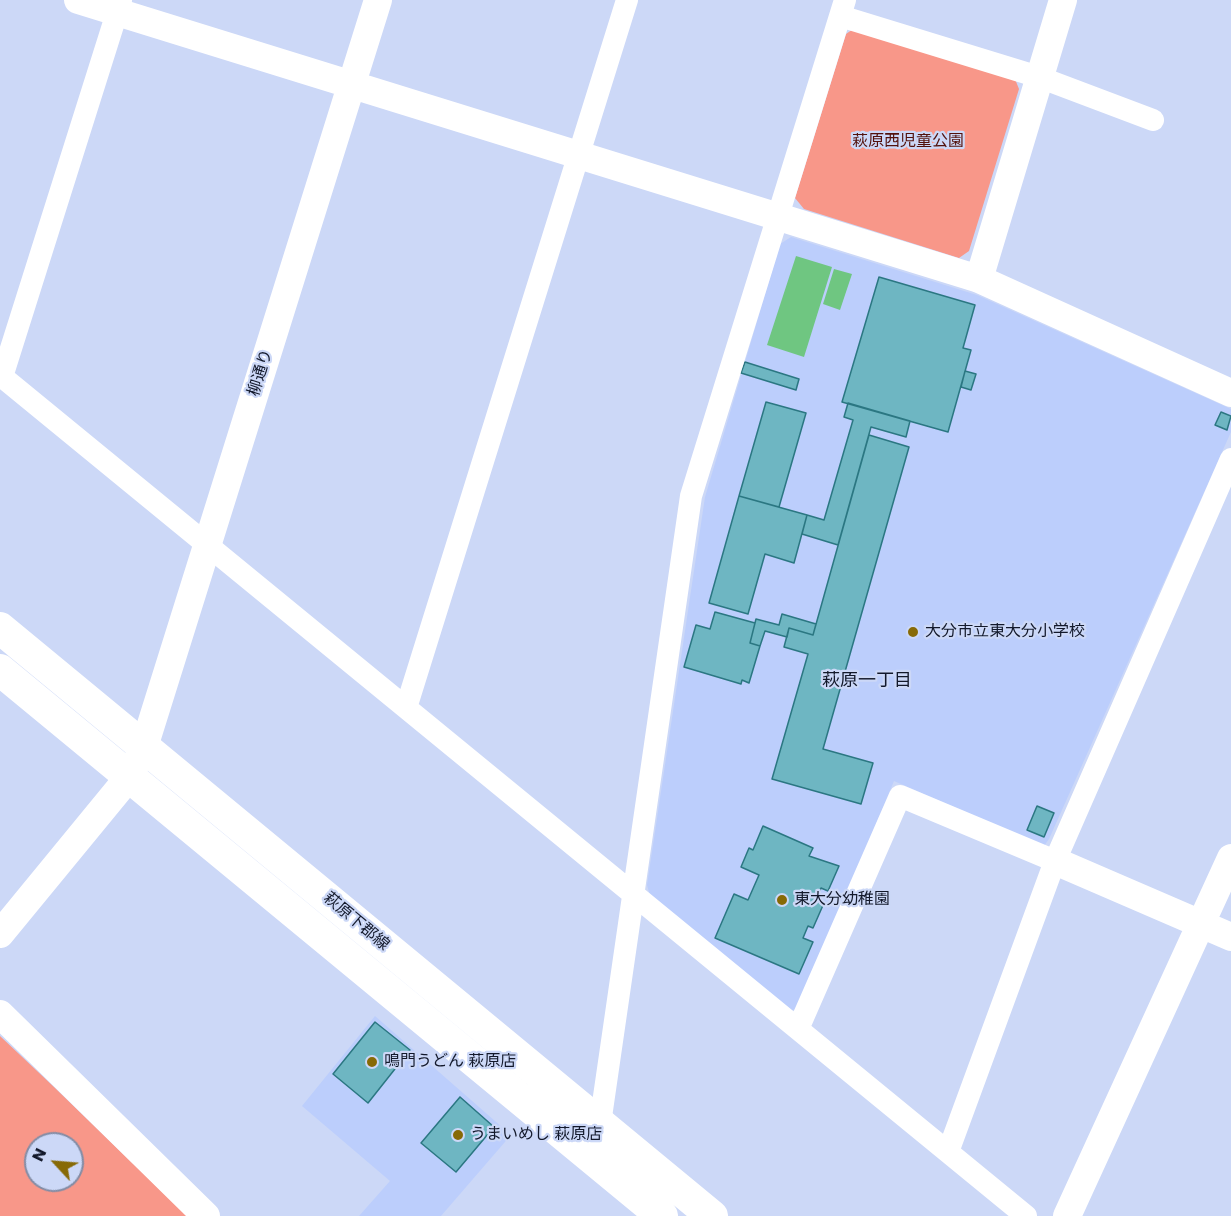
<!DOCTYPE html>
<meta charset="utf-8">
<style>
body{margin:0}
#map{position:relative;width:1231px;height:1216px;overflow:hidden;background:#ccd8f7;font-family:Poppins,sans-serif}
canvas{display:block}
.north{position:absolute;left:24px;top:1132px;width:60px;height:60px;box-sizing:border-box;background:#ccd8f7;border:2px solid #828ca5;border-radius:50%;rotate:296deg;font-size:16px;font-weight:700;line-height:24px;text-align:center;color:#13192b}
.north::after{content:'';display:block;margin:auto;width:21px;height:27px;background:#876a06;clip-path:polygon(50% 0,100% 100%,50% 72%,0 100%)}
</style>
<div id="map">
<canvas width="1231" height="1216"></canvas>
<div class="north">N</div>
</div>
<script>
const context = document.querySelector('canvas').getContext('2d');
context.lineJoin = 'round';
function fill(path, color) { context.fillStyle = color; context.fill(path, 'evenodd'); }
const toPath = rows => new Path2D(rows.map(r => 'M' + r).join(''));
function strokePath(path, color, width, dash) { context.strokeStyle = color; context.lineWidth = width; context.lineCap = dash ? 'butt' : 'round'; context.setLineDash(dash || []); context.stroke(path); }
function drawText(font, color, halo, rows, align = 'center') {
  context.font = font + ' Poppins,"Noto Sans JP",sans-serif'; context.lineWidth = 4.5; context.setLineDash([]); context.textBaseline = 'middle'; context.strokeStyle = halo; context.fillStyle = color; for (const [text, x, y, turn = 0] of rows) {
    context.save(); context.translate(x, y); context.rotate((+turn || 0) * Math.PI / 180); context.textAlign = isNaN(turn) ? turn : align; if (halo) context.strokeText(text, 0, 0); context.fillText(text, 0, 0); context.restore();
  }
}
fill(toPath([
 [791,237,977,295,1231,409,1231,432,1049,839,1044,846,894,781,800,1007,791,1011,650,896,647,885,705,497,780,244],
 [375,1016,511,1135,441,1216,359,1216,390,1181,302,1106]
]), '#bccefc');
fill(toPath([
 [856,27,1015,79,1019,89,969,251,959,258,804,209,795,198,846,34],
 [0,1036,54,1087,187,1216,0,1216],
 [36,1144,72,1144,72,1180,36,1180]
]), '#f89789');
fill(toPath([
 [796,256,832,267,804,357,767,345],
 [834,269,852,274,840,310,823,304]
]), '#6fc681');
const building = toPath([
 [879,277,975,305,963,348,971,350,948,432,842,402,879,277],
 [745,362,799,379,796,390,741,373,745,362],
 [965,371,976,374,971,390,961,387,965,371],
 [766,402,806,413,779,507,739,496,766,402],
 [848,403,910,421,906,437,871,427,838,545,802,534,807,515,824,520,853,420,844,417,848,403],
 [1221,412,1231,416,1227,430,1215,425,1221,412],
 [869,435,909,447,823,749,873,763,861,804,772,779,808,654,784,647,789,628,813,635,869,435],
 [739,496,807,515,794,563,765,554,748,614,709,603,739,496],
 [715,612,755,623,750,643,760,646,749,683,742,680,741,684,684,667,696,625,710,629,715,612],
 [782,614,816,624,813,635,789,628,787,637,765,631,760,646,750,643,756,619,779,625,782,614],
 [1037,806,1054,813,1044,837,1027,830,1037,806],
 [763,826,813,848,809,856,839,866,828,891,821,888,816,900,824,903,813,928,808,926,803,938,813,942,799,974,715,938,734,894,748,900,759,875,741,867,749,848,753,850,763,826],
 [375,1022,410,1050,368,1103,333,1074,375,1022],
 [460,1097,494,1127,456,1172,421,1143,460,1097]
]);
fill(building, '#6eb6c2');
strokePath(building, '#2b7782', 1.5);
strokePath(toPath([
 [840,16,1039,77,1153,120],
 [0,375,1026,1216],
 [2,377,121,0],
 [406,708,627,0],
 [798,1029,900,796,1055,861],
 [593,1133,600,1124,691,496,845,0],
 [948,1152,1055,861,1231,459]
]), '#fff', 22);
strokePath(toPath([
 [78,0,979,279,1231,393],
 [979,279,1063,0],
 [1055,861,1231,937],
 [0,934,129,777,144,747,378,0],
 [0,1014,206,1216],
 [1067,1216,1231,858]
]), '#fff', 28);
strokePath(toPath([
 [0,628,712,1216],
 [0,670,662,1216]
]), '#fff', 32);
for (const [x, y, r, color] of [
 [913,632,6,"#876a06"],
 [782,900,6,"#876a06"],
 [372,1062,6,"#876a06"],
 [458,1135,6,"#876a06"]
]) { const dot = new Path2D(); dot.arc(x, y, r, 0, 2 * Math.PI); context.fillStyle = color; context.fill(dot); strokePath(dot, '#ccd8f7', 2); }
drawText('16px', '#52110c', '#ccd8f7', [
 ["萩原西児童公園",908,142]
]);
drawText('16px', '#13192b', '#ccd8f7', [
 ["柳通り",261,373,-73],
 ["萩原下郡線",356,922,40]
]);
drawText('16px', '#13192b', '#ccd8f7', [
 ["大分市立東大分小学校",925,632],
 ["東大分幼稚園",794,900],
 ["鳴門うどん 萩原店",384,1062],
 ["うまいめし 萩原店",470,1135]
], 'left');
drawText('18px', '#13192b', '#ccd8f7', [
 ["萩原一丁目",867,681]
]);
</script>
